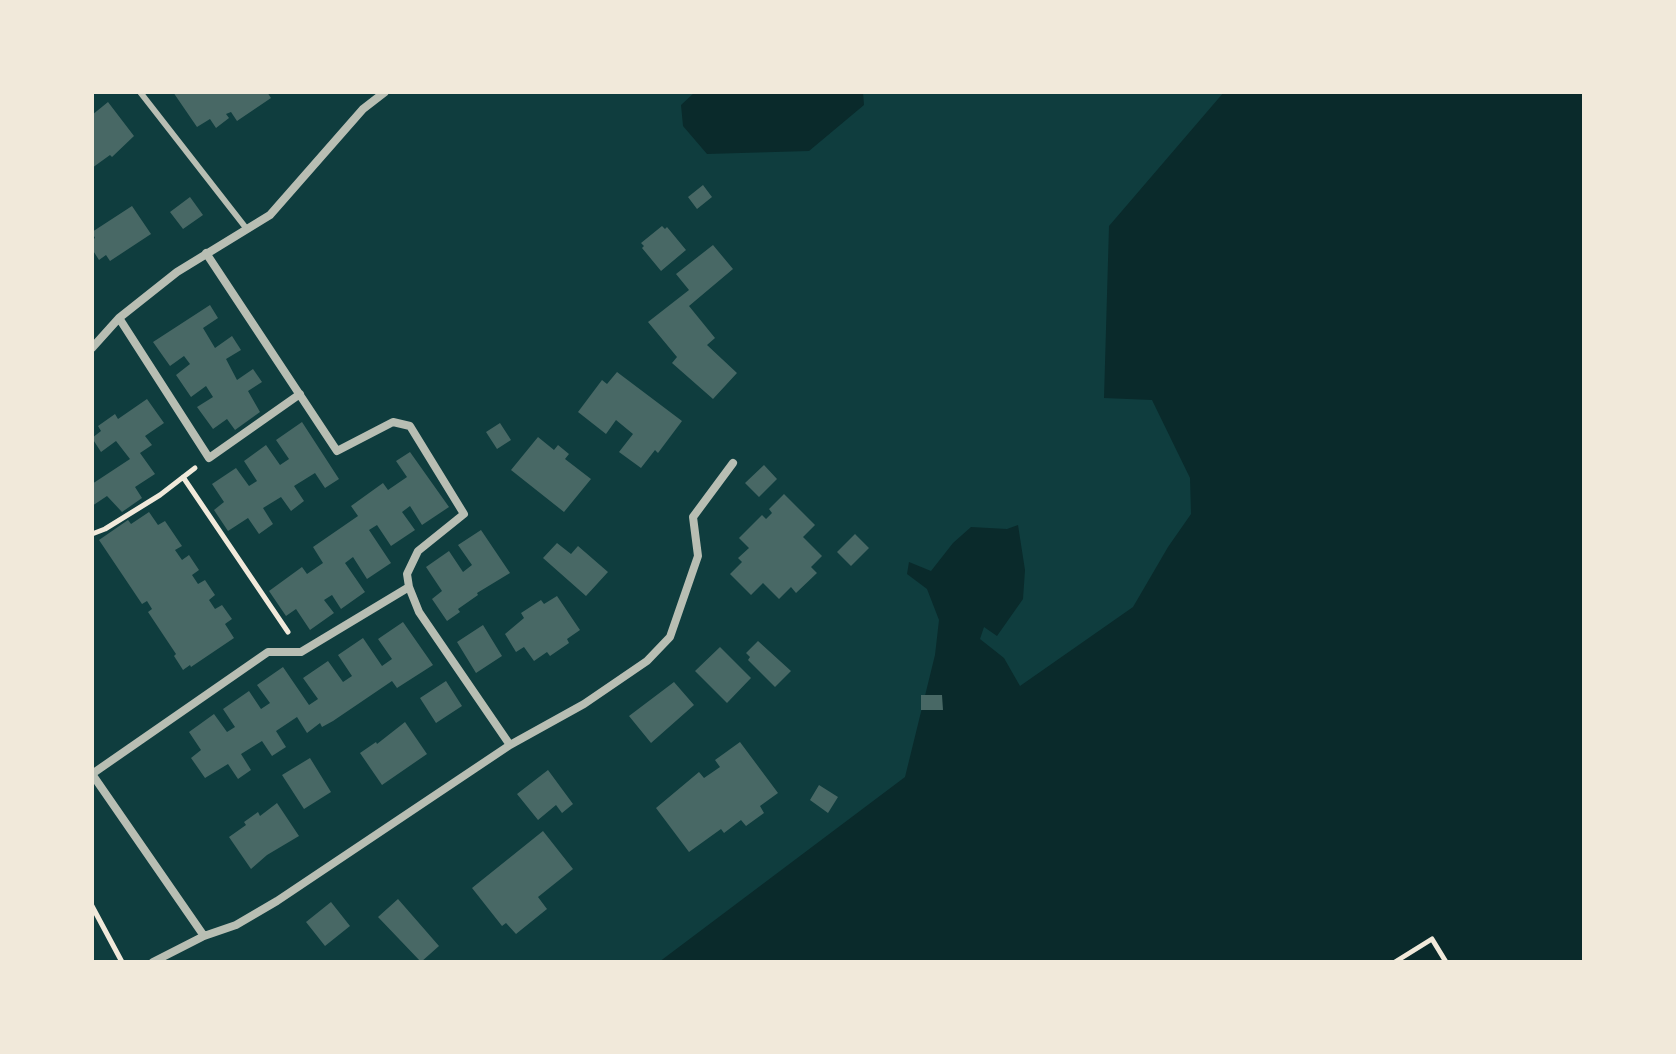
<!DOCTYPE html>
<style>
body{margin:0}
#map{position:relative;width:1676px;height:1054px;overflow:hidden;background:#0f3d3e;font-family:Poppins,sans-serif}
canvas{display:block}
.frame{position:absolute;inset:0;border:94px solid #f1e9da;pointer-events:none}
</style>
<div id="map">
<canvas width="1676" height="1054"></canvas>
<div class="frame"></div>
</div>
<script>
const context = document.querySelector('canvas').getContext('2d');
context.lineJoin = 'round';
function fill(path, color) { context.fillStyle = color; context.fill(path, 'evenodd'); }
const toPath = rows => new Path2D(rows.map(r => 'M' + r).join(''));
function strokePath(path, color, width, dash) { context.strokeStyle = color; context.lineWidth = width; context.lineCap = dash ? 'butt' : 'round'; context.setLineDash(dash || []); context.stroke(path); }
fill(toPath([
 [695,92,863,92,864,105,809,151,707,154,683,126,681,105],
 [1224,92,1584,92,1584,962,659,962,905,777,935,655,939,620,927,589,907,574,909,562,931,571,953,543,971,527,1007,529,1018,525,1025,570,1023,599,997,636,984,627,980,639,1004,658,1020,686,1133,607,1168,547,1191,514,1190,478,1152,400,1104,398,1109,226]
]), '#0a2a2b');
fill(toPath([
 [173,92,267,92,271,98,237,121,231,112,226,114,229,118,216,128,210,119,197,127],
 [108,102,134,136,112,157,110,155,92,168,92,115],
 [703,185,712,197,697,209,688,197],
 [190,197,203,215,183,229,170,212],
 [132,206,151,234,110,261,106,255,99,260,92,249,92,240,95,238,92,232],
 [662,226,665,229,667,227,686,250,661,271,642,248,644,246,641,243],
 [713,245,733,269,689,306,715,338,707,345,737,373,713,399,672,363,677,357,648,322,689,290,676,274],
 [210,305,218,318,203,328,215,348,232,336,241,350,226,359,237,380,253,369,262,382,248,391,260,412,235,430,227,419,213,429,197,407,213,397,206,386,191,397,176,375,190,364,184,356,170,366,153,342],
 [617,372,682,421,658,453,655,450,641,468,619,452,633,434,616,420,606,434,578,412,602,380,607,384],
 [147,399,164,423,145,436,152,445,140,453,155,474,135,487,142,498,122,512,107,496,92,506,92,484,130,459,116,441,101,452,92,438,101,431,98,426,115,414,118,419],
 [302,422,339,479,325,488,315,473,294,486,304,501,291,511,281,497,263,508,273,524,259,534,248,518,228,531,214,510,224,502,212,484,236,468,249,486,257,481,244,461,266,445,280,465,289,459,276,440],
 [500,423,511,440,497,449,486,432],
 [538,437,554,450,558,445,569,454,565,459,591,479,564,512,511,470],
 [410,452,449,507,422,525,410,506,402,512,415,530,391,546,377,525,369,530,391,563,367,579,353,557,345,563,365,592,341,609,332,595,324,600,334,613,310,630,296,609,286,616,269,591,302,567,307,574,323,563,313,547,358,516,351,506,383,483,388,490,407,477,396,461],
 [764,465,777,479,759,497,745,483],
 [784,494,815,525,803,537,822,556,811,567,817,573,796,593,791,587,779,599,763,583,751,595,730,574,742,562,738,558,749,548,739,538,762,515,766,519,772,513,769,509],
 [149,512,158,525,165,521,182,546,175,550,182,560,189,555,199,570,192,575,198,584,205,580,215,595,209,600,215,609,222,605,232,619,225,624,234,638,191,667,190,665,183,670,174,656,176,654,148,612,152,609,147,601,142,604,99,540,128,520,131,524],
 [481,530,510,573,477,593,478,595,458,609,460,612,447,621,432,599,442,591,426,567,449,551,463,572,472,565,458,545],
 [855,534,869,548,851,566,837,552],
 [557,543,571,554,578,546,608,572,586,596,543,558],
 [557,596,580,630,567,639,569,643,550,656,547,652,534,661,524,647,516,652,505,634,524,618,521,613,541,600,544,604],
 [403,622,433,665,397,688,392,681,333,721,322,727,320,723,307,733,297,717,276,731,286,747,272,756,262,741,241,754,251,770,238,779,228,764,205,778,191,758,201,750,189,732,214,714,227,732,235,727,223,709,249,691,261,709,270,703,257,685,283,667,309,705,318,699,303,678,328,661,343,682,352,676,338,655,363,638,382,666,392,659,378,639],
 [483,625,502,656,476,673,457,642],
 [758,641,791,671,775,687,748,660,750,657,746,653],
 [720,647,751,678,727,703,695,671],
 [446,681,462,706,436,723,420,698],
 [674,682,694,705,651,743,629,716],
 [921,695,942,695,943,710,921,710],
 [405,722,427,754,382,785,360,753,376,742,377,744],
 [740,742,778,793,760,806,764,813,746,826,741,820,724,833,721,829,689,852,656,808,699,772,704,778,720,767,715,760],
 [310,758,331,792,304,809,282,775],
 [548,770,573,804,562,813,556,805,538,820,517,794],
 [819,785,838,797,828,813,810,800],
 [277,803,299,836,267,855,251,869,229,837,246,825,244,822,258,812,260,816],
 [543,831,573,869,538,897,547,909,516,934,506,923,502,926,472,888],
 [398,899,439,946,421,962,378,917],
 [331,902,350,926,325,946,306,922]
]), '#486865');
strokePath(toPath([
 [183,477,288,632],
 [92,534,105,529,160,495,195,468],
 [92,906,122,962],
 [1395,962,1432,939,1446,962]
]), '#f1e9da', 5);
strokePath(toPath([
 [140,92,246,228]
]), '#b8beb3', 6);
strokePath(toPath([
 [206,253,337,451,393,422,410,426,464,514,418,551,407,574,409,587,419,612,510,745],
 [119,318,209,458,300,394],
 [92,348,119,318,177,272,270,215,363,109,385,92],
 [92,774,268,652,301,652,409,587],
 [92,774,204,936],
 [153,962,204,936,236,925,277,901,510,745,584,704,647,661,670,637,698,556,693,517,733,463]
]), '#b8beb3', 8);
</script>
